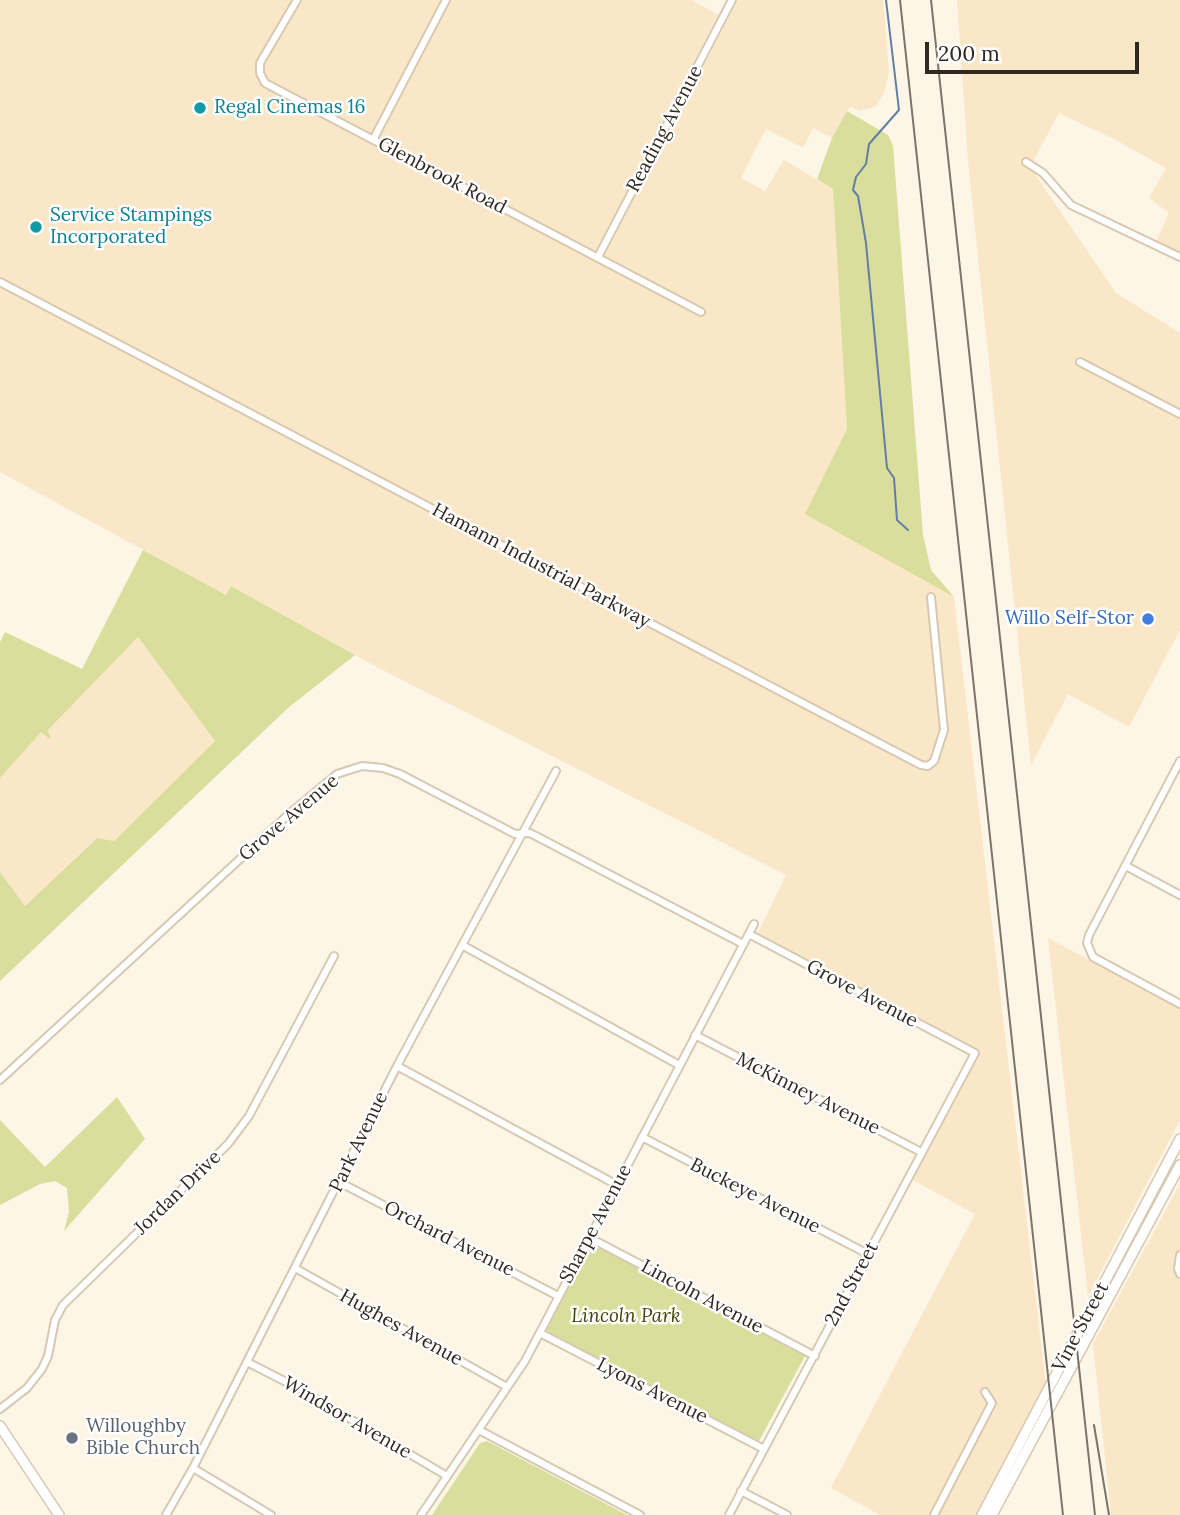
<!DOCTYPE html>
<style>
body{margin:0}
#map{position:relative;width:1180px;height:1515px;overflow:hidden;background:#fdf5e6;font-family:Lora,serif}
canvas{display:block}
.scale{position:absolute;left:925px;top:42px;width:214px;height:32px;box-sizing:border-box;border:4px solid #2f2920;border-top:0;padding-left:9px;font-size:21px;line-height:24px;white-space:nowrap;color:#2f2920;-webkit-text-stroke:5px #fff;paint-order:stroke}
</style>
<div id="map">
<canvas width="1180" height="1515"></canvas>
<div class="scale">200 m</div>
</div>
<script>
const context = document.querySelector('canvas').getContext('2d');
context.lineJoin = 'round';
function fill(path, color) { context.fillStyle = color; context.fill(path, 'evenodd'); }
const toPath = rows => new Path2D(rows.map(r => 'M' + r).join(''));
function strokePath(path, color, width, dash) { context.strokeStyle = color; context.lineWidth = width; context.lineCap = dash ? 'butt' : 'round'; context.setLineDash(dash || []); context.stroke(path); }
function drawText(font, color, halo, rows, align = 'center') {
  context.font = font + ' Lora,serif'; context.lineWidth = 5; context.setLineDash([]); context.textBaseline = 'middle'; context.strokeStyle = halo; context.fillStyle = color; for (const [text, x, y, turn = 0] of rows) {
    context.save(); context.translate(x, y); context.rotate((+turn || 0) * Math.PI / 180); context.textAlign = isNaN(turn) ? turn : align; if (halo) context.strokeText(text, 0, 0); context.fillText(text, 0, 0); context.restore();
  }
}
fill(toPath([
 [0,0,692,0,718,15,616,213,624,218,738,0,883,0,889,72,884,93,875,107,859,111,850,107,832,138,813,128,803,148,766,129,741,178,765,191,784,160,833,189,847,429,806,514,954,597,1046,1387,979,1515,880,1515,831,1488,975,1214,909,1178,978,1049,758,933,786,875,375,666,231,586,226,595,0,472],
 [957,0,1180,0,1180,256,1155,244,1169,213,1149,198,1166,168,1116,140,1059,113,1030,167,1116,293,1180,333,1180,630,1129,727,1068,694,1031,765,968,161],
 [138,637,215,741,114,841,96,838,25,906,0,872,0,778,41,731,50,739,48,730],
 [1048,938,1180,1008,1180,1120,1088,1296],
 [1180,1184,1180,1515,1111,1515,1093,1344]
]), '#f9e7c8');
fill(toPath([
 [847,111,888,135,893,146,923,535,931,570,954,597,805,514,847,429,833,189,817,179,832,138],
 [143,550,226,595,231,586,355,655,288,708,0,981,0,872,25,906,97,838,114,841,215,741,138,637,48,730,51,740,41,732,0,778,0,642,5,632,82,669],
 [117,1097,145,1139,64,1231,69,1212,67,1188,55,1181,40,1184,0,1205,0,1120,45,1167],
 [591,1243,805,1356,759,1441,546,1331],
 [487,1441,627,1515,432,1515,480,1443]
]), '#d9de9c');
strokePath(toPath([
 [886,0,899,110,869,144,866,164,856,177,853,190,858,196,866,243,887,468,894,478,897,520,908,530]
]), '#627ea5', 2);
const street = toPath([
 [297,0,260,63,260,73,265,83,701,312],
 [373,140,446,0],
 [1026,162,1043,173,1071,205,1180,257],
 [598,257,732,0],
 [0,282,833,719,921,765,928,766,934,761,944,730,931,597],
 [1080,362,1180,414],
 [1180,761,1089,935,1087,943,1093,957,1180,1004],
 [1126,866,1180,895],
 [462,945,679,1065],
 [695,1035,921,1152],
 [397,1066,617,1185],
 [0,1080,290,813,337,774,362,766,383,768,400,774,515,834,530,833,743,944],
 [642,1137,868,1254],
 [339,1182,558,1296],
 [590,1238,815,1356],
 [1180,1255,1178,1269,1180,1274],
 [295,1268,507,1387],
 [540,1333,764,1449],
 [247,1362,294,1386,447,1476],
 [0,1409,27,1388,42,1369,48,1356,55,1320,63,1305,228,1144,249,1116,334,956],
 [479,1430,640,1515],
 [193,1468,271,1515],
 [741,1491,787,1515],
 [166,1515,193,1468,397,1066,556,771],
 [421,1515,525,1361,754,924],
 [729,1515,975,1053,749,934],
 [934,1515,992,1403,985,1392]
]);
const primary = toPath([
 [0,1426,59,1515],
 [982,1515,1180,1139],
 [992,1515,1180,1165]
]);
strokePath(street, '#d7c9b1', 10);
strokePath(primary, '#d7c9b1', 12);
strokePath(street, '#fff', 6);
strokePath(primary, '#fff', 9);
strokePath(toPath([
 [900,0,1063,1515],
 [931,0,1095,1515],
 [1094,1425,1109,1515]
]), '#7b7469', 2);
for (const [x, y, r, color] of [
 [200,108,7,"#0f9aa8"],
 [36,227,7,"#0f9aa8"],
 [1148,619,7,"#3f7fe0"],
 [72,1438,7,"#6b7280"]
]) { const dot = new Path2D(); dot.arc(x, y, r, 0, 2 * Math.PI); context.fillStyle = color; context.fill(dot); strokePath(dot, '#fff', 2.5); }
drawText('19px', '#0d838f', '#fff', [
 ["Regal Cinemas 16",214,108],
 ["Service Stampings",50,216],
 ["Incorporated",50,238]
], 'left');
drawText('19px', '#2f2920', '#fff', [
 ["Reading Avenue",665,129,-62],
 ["Glenbrook Road",442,176,28],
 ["Hamann Industrial Parkway",541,566,28],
 ["Grove Avenue",289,818,-40],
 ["Grove Avenue",862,994,28],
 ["McKinney Avenue",808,1094,27],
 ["Park Avenue",359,1142,-64],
 ["Jordan Drive",178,1193,-44],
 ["Buckeye Avenue",755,1196,27],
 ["Sharpe Avenue",596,1224,-62],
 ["Orchard Avenue",449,1239,27],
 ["2nd Street",852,1284,-62],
 ["Lincoln Avenue",702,1297,28],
 ["Vine Street",1081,1327,-62],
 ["Hughes Avenue",401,1328,29],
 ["Lyons Avenue",652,1391,27],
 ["Windsor Avenue",347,1418,30]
]);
drawText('19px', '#366cbe', '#fff', [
 ["Willo Self-Stor",1134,619]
], 'right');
drawText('italic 19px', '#434509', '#fff', [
 ["Lincoln Park",626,1317]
]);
drawText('19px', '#5b616d', '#fff', [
 ["Willoughby",86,1427],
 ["Bible Church",86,1449]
], 'left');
</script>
